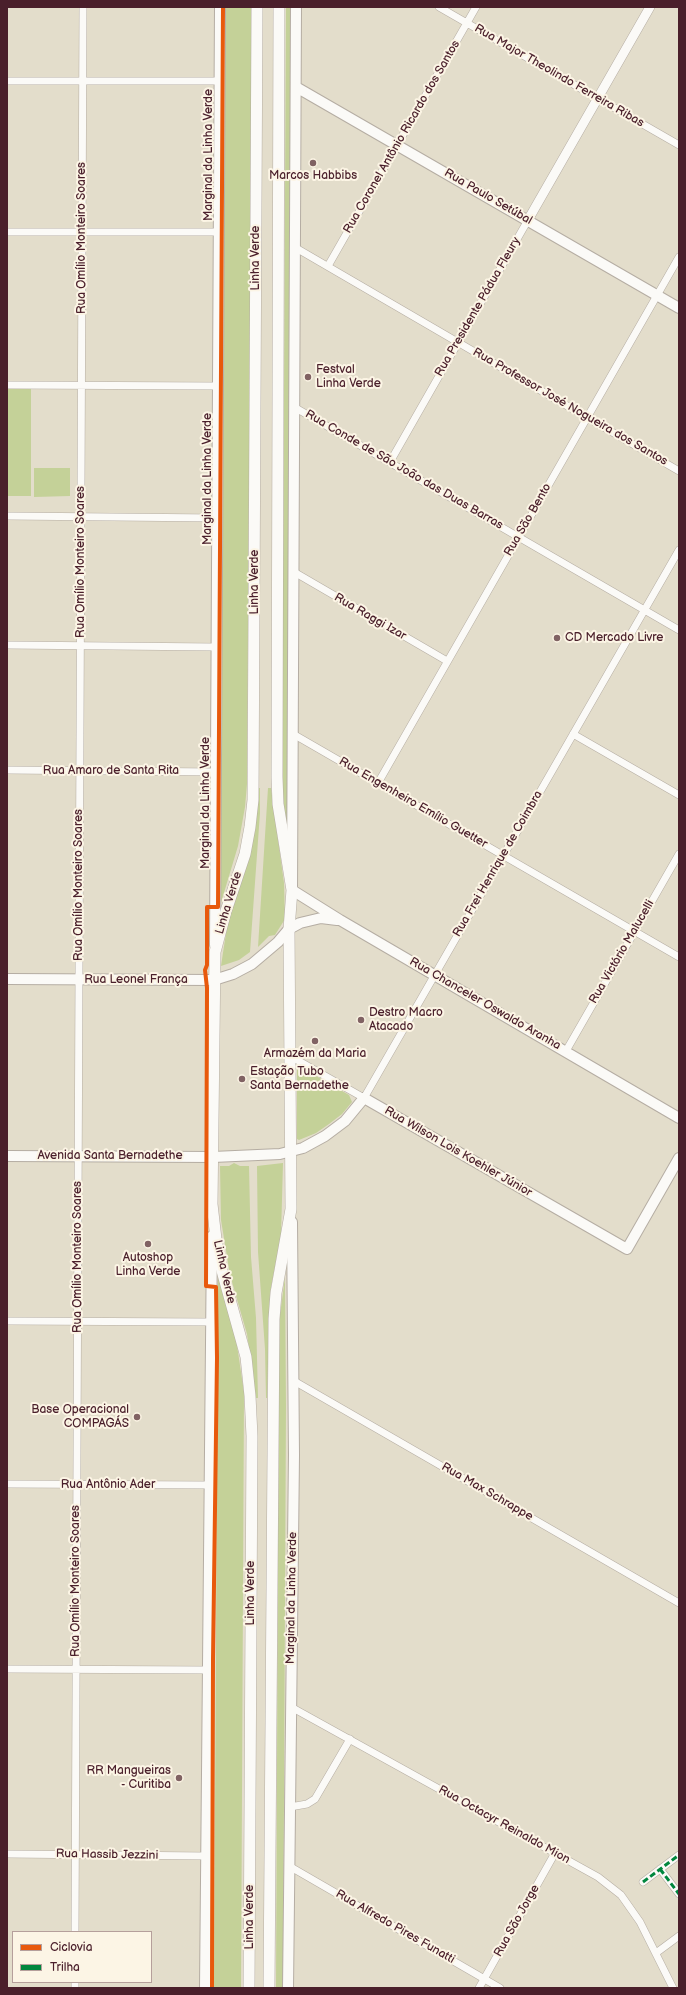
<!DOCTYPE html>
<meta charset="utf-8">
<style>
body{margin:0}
#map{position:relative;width:686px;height:1995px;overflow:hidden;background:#e3ddcb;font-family:"Balsamiq Sans",sans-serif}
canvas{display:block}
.frame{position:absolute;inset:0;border:8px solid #4a1f2b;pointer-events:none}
.legend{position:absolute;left:12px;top:1931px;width:140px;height:52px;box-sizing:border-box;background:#fcf5e5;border:1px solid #b59f9b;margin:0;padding:5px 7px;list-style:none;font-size:12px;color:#4a1f2b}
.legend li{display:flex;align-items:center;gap:8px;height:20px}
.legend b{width:20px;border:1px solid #b59f9b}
</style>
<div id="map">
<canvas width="686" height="1995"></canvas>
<div class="frame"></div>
<ul class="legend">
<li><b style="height:5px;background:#e8590c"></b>Ciclovia</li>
<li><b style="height:5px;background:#00873e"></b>Trilha</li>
</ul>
</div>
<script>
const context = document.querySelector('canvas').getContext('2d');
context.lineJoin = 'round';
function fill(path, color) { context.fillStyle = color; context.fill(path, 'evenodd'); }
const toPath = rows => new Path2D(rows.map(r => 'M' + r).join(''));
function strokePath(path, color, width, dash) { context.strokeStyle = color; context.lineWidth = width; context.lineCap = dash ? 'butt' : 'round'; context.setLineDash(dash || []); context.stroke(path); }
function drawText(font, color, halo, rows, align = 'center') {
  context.font = font + ' "Balsamiq Sans",sans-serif'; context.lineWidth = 4; context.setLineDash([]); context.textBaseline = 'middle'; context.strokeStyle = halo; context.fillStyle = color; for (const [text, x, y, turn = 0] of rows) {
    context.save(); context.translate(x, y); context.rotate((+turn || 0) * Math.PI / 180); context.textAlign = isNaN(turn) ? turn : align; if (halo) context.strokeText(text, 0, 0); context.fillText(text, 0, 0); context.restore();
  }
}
fill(toPath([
 [222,7,252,7,247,784,245,807,238,846,220,906,221,771],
 [286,7,293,7,289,837,283,803,282,780],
 [7,389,31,389,31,496,7,496],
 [34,468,70,468,70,496,34,497],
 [258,788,260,788,260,813,250,952,239,960,221,966,226,933],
 [268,788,271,788,284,883,285,919,275,935,269,936,258,947],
 [299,1068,304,1069,349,1095,352,1102,342,1114,329,1124,316,1133,299,1140,297,1139,297,1070],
 [234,1163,240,1166,249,1166,251,1257,256,1318,258,1398,256,1398,247,1334,230,1275,221,1220,220,1166,229,1166],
 [283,1163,281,1235,270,1293,267,1398,266,1398,265,1349,258,1252,257,1166],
 [218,1276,235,1332,244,1392,241,1988,214,1988],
 [285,1277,286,1406,283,1988,276,1988,279,1322]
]), '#c4d198');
const minor = toPath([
 [439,7,679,145],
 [7,81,220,81],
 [7,232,219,232],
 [296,248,679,471],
 [328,266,476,7],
 [7,385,218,386],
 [294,407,679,630],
 [390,462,528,220],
 [7,516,217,518],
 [294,572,447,661],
 [7,645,216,647],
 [293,734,679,957],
 [573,734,679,795],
 [7,770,216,772],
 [378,783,679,257],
 [566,1051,679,854],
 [290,1056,364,1098,679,550],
 [7,1321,211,1322],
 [294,1381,679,1603],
 [7,1484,210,1485],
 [7,1669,208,1670],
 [291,1707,598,1877,621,1895,640,1922,673,1988],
 [290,1807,307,1804,315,1799,350,1739],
 [7,1854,207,1856],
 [289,1866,500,1988],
 [660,1869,679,1894],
 [643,1882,679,1855],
 [75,1932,83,7],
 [656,1953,679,1936],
 [75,1988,75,1982],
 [479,1988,555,1853]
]);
const tertiary = toPath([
 [528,220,650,7]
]);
const secondary = toPath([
 [296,7,292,890,340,920,679,1118],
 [296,87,679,308],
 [215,945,220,7],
 [7,979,214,980,233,974,252,964,278,942,289,929,300,923,321,918,337,920],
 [7,1156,213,1157,280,1154,303,1148,325,1136,345,1121,364,1098,627,1249,679,1158],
 [205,1988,212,1236],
 [288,1988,294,1455,292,1222]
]);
const trunk = toPath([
 [249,1988,252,1436,250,1396,246,1357,221,1267,216,1239,212,1204,215,952,226,911,245,854,250,827,253,800,257,7],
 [269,1988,274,1319,276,1293,291,1209,289,929,292,890,278,804,277,777,279,7]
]);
strokePath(minor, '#b5ada3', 8);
strokePath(tertiary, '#b5ada3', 10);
strokePath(secondary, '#b5ada3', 12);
strokePath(trunk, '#b5ada3', 12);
strokePath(minor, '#fbfaf7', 7);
strokePath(tertiary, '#fbfaf7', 9);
strokePath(secondary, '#fbfaf7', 10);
strokePath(trunk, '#fbfaf7', 11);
strokePath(toPath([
 [660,1869,679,1894],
 [643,1882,679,1855]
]), '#00873e', 3, [6, 3]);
strokePath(toPath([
 [212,1988,213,1659,217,1358,216,1287,206,1286,207,988,205,970,207,965,207,907,218,907,223,7]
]), '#e8590c', 4);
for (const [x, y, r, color] of [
 [313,163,4,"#806263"],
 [308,377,4,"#806263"],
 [557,638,4,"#806263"],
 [361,1020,4,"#806263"],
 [315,1041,4,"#806263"],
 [242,1079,4,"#806263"],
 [148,1244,4,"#806263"],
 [137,1417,4,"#806263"],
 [179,1778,4,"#806263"]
]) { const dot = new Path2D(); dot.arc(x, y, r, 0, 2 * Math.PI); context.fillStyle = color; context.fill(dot); strokePath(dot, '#fcf5e5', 1.5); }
drawText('12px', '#4a1f2b', '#fcf5e5', [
 ["Rua Major Theolindo Ferreira Ribas",559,76,30],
 ["Rua Coronel Antônio Ricardo dos Santos",402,137,-60],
 ["Marginal da Linha Verde",209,155,-90],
 ["Rua Paulo Setúbal",488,197,30],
 ["Rua Omílio Monteiro Soares",82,238,-90],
 ["Linha Verde",256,258,-90],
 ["Rua Presidente Pádua Fleury",478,307,-60],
 ["Rua Professor José Nogueira dos Santos",570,407,30],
 ["Rua Conde de São João das Duas Barras",404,470,30],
 ["Marginal da Linha Verde",208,479,-90],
 ["Rua São Bento",528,520,-60],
 ["Rua Omílio Monteiro Soares",81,562,-90],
 ["Linha Verde",255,582,-90],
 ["Rua Raggi Izar",370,617,30],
 ["Rua Amaro de Santa Rita",111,771],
 ["Marginal da Linha Verde",206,803,-90],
 ["Rua Engenheiro Emílio Guetter",413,803,30],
 ["Rua Frei Henrique de Coimbra",498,864,-60],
 ["Rua Omílio Monteiro Soares",79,885,-90],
 ["Linha Verde",229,903,-73],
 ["Rua Victório Malucelli",622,952,-60],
 ["Rua Leonel França",136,980],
 ["Rua Chanceler Oswaldo Aranha",485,1004,30],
 ["Rua Wilson Lois Koehler Júnior",458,1152,30],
 ["Avenida Santa Bernadethe",110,1156],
 ["Rua Omílio Monteiro Soares",78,1257,-90],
 ["Linha Verde",224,1272,77],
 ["Rua Antônio Ader",108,1485],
 ["Rua Max Schrappe",487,1492,30],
 ["Rua Omílio Monteiro Soares",76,1581,-90],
 ["Linha Verde",251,1593,-90],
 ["Marginal da Linha Verde",292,1598,-89],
 ["Rua Octacyr Reinaldo Mion",504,1825,29],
 ["Rua Hassib Jezzini",107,1855,1],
 ["Linha Verde",250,1917,-90],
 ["Rua São Jorge",517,1921,-61],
 ["Rua Alfredo Pires Funatti",395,1927,30]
]);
drawText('12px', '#4a1f2b', '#fcf5e5', [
 ["Marcos Habbibs",313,176,"center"],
 ["Festval",316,370],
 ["Linha Verde",316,384],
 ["CD Mercado Livre",565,638],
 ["Destro Macro",369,1013],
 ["Atacado",369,1027],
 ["Armazém da Maria",315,1054,"center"],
 ["Estação Tubo",250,1072],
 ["Santa Bernadethe",250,1086],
 ["Autoshop",148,1258,"center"],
 ["Linha Verde",148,1272,"center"],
 ["Base Operacional",129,1410,"right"],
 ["COMPAGÁS",129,1424,"right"],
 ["RR Mangueiras",171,1771,"right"],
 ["- Curitiba",171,1785,"right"]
], 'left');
</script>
